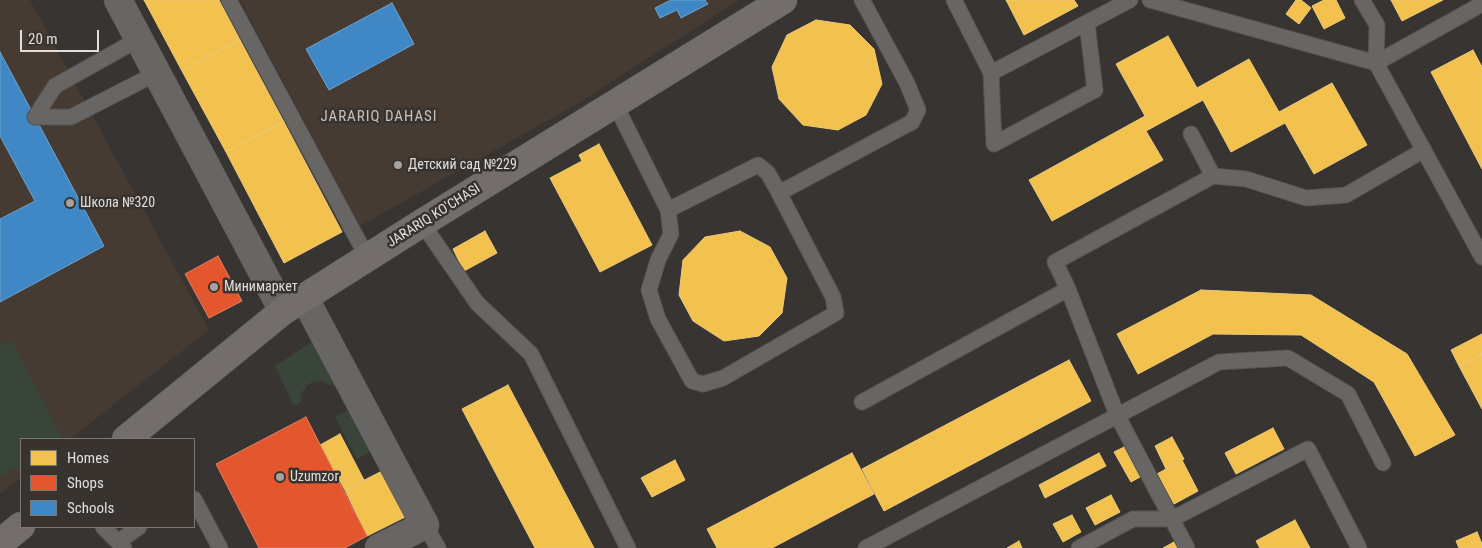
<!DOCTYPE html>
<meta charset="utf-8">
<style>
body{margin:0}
#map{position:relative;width:1482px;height:548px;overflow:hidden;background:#373431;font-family:"Roboto Condensed",sans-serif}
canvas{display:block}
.legend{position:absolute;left:20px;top:438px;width:175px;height:90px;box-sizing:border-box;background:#39332f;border:1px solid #7c7773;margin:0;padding:6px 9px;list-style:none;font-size:15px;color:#e1ddda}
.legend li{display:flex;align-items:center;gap:10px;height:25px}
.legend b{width:25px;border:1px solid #7c7773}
.scale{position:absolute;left:20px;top:30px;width:79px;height:22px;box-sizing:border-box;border:2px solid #e1ddda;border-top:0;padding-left:6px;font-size:15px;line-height:18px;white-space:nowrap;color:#e1ddda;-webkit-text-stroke:4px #39332f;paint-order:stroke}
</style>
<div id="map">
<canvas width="1482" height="548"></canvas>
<ul class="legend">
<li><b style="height:14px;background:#f2c14e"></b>Homes</li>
<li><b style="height:14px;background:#e4572e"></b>Shops</li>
<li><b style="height:14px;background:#3f88c5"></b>Schools</li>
</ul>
<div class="scale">20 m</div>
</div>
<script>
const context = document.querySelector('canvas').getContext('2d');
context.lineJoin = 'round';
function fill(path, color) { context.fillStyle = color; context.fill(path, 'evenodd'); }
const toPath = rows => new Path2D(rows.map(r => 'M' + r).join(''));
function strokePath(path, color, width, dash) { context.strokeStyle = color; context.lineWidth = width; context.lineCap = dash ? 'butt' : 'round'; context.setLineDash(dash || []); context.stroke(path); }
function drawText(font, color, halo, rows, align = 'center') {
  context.font = font + ' "Roboto Condensed",sans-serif'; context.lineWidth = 5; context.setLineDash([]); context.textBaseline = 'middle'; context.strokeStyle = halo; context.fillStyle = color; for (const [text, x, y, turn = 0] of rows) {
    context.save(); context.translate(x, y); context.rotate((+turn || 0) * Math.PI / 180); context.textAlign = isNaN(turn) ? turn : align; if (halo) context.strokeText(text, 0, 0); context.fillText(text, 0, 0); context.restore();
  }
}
fill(toPath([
 [0,0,30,0,209,330,70,439,21,439,21,478,0,494],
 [240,0,739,0,577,104,360,226]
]), '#453b33');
fill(toPath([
 [11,340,63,439,21,439,21,465,0,477,0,346],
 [313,341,337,384,331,385,321,381,310,383,301,393,301,402,294,406,275,366],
 [352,408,373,450,357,459,335,417]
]), '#3a4539');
const homes = toPath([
 [144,0,219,0,240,40,182,71,144,0],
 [1006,0,1074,0,1078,6,1024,35,1006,0],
 [1296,0,1301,0,1311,8,1299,24,1286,14,1296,0],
 [1324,0,1336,0,1345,18,1324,29,1312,6,1324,0],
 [1391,0,1443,0,1402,21,1391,0],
 [816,20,850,25,874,49,882,84,866,115,838,130,803,125,779,99,772,67,787,35,816,20],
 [1168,36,1197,88,1249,59,1279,112,1332,83,1367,145,1314,174,1285,123,1231,152,1203,100,1146,131,1163,160,1052,221,1029,180,1145,116,1116,64,1168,36],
 [240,40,284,122,226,152,182,71,240,40],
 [1473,50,1482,67,1482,169,1431,72,1473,50],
 [284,122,342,232,284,263,226,152,284,122],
 [599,144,652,245,600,272,550,178,582,161,579,155,599,144],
 [485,231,497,253,464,271,453,249,485,231],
 [740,231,770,247,787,278,782,313,759,336,724,341,693,321,679,295,683,260,705,237,740,231],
 [1201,290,1311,295,1407,354,1455,435,1415,456,1374,382,1301,335,1213,334,1138,374,1117,334,1201,290],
 [1482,334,1482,354,1459,366,1451,350,1482,334],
 [1482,354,1482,409,1459,366,1482,354],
 [1069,360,1091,401,884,511,862,469,1069,360],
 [508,385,594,548,535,548,462,409,508,385],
 [1273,428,1284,449,1236,474,1225,453,1273,428],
 [340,434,364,480,345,490,320,445,340,434],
 [1172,437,1184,459,1166,469,1155,446,1172,437],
 [1124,447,1140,477,1131,482,1114,452,1124,447],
 [852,453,874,494,772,548,717,548,707,529,852,453],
 [1099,453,1106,466,1045,498,1039,485,1099,453],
 [675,460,685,480,652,497,641,478,675,460],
 [1182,460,1198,491,1174,504,1157,474,1182,460],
 [384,470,407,516,367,536,345,490,384,470],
 [1111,495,1120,512,1095,525,1086,508,1111,495],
 [1072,515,1081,532,1063,542,1053,524,1072,515],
 [1295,520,1310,548,1260,548,1256,541,1295,520],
 [1477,532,1482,544,1482,548,1459,548,1456,541,1477,532],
 [1019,541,1022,548,1007,548,1019,541],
 [1174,542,1178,548,1163,548,1174,542]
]);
fill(homes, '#f2c14e');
strokePath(homes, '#edc978', 1);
const shops = toPath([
 [218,256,242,301,209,318,185,274,218,256],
 [306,417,367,536,345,548,259,548,216,464,306,417]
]);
fill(shops, '#e4572e');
strokePath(shops, '#e37f62', 1);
const schools = toPath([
 [671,0,705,0,708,4,681,18,677,10,660,18,655,8,671,0],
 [392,3,414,44,329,90,306,49,392,3],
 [0,52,104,246,0,302,0,219,35,201,0,136,0,52]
]);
fill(schools, '#3f88c5');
strokePath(schools, '#70a2cb', 1);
const lane = toPath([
 [229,0,367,257],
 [954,0,991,73,994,144,1095,90,1087,23],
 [1150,0,1376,63,1482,4],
 [1362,0,1377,25,1376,63,1482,257],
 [991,73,1130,0],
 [615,104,668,210,671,234,658,260,649,290,658,319,692,381,703,384,723,378,836,313,833,297,779,193,768,173,758,165,668,210],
 [35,117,71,117,157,73],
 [35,117,55,86,139,39],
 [1191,134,1213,176],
 [779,193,912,122,918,110,907,83,862,0],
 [422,223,477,303,531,354,628,548],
 [862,402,1068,289],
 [194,499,220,548],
 [425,525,438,548],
 [103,527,124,548],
 [118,542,139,527],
 [866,548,1219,362,1288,358,1348,394,1383,463],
 [1079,548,1133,519,1172,519,1308,449,1359,548],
 [1187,548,1117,415,1068,289,1055,262,1213,176,1246,179,1306,198,1346,195,1424,150]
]);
const street = toPath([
 [118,0,283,311],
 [304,297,425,525,379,548]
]);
const secondary = toPath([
 [126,439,283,311,422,223,783,0],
 [0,543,21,526]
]);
strokePath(lane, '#555250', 17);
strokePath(street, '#555250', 29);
strokePath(secondary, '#555250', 29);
strokePath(lane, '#686664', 15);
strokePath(street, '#686664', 28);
strokePath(secondary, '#736e6c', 28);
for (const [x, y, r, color] of [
 [398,165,5,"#a6a29f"],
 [70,203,5,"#a6a29f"],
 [214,287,5,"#a6a29f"],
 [280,477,5,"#a6a29f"]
]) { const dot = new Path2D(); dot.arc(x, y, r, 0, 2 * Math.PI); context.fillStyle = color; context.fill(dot); strokePath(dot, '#39332f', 2); }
drawText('14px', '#e1ddda', '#39332f', [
 ["Детский сад №229",408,165],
 ["Школа №320",80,203],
 ["Минимаркет",224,287],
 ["Uzumzor",290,477]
], 'left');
drawText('14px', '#e1ddda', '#39332f', [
 ["JARARIQ KO'CHASI",434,216,-32]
]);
context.letterSpacing = '1px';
drawText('15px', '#c8c1bb', '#39332f', [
 ["JARARIQ DAHASI",379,117]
]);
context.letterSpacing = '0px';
</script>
